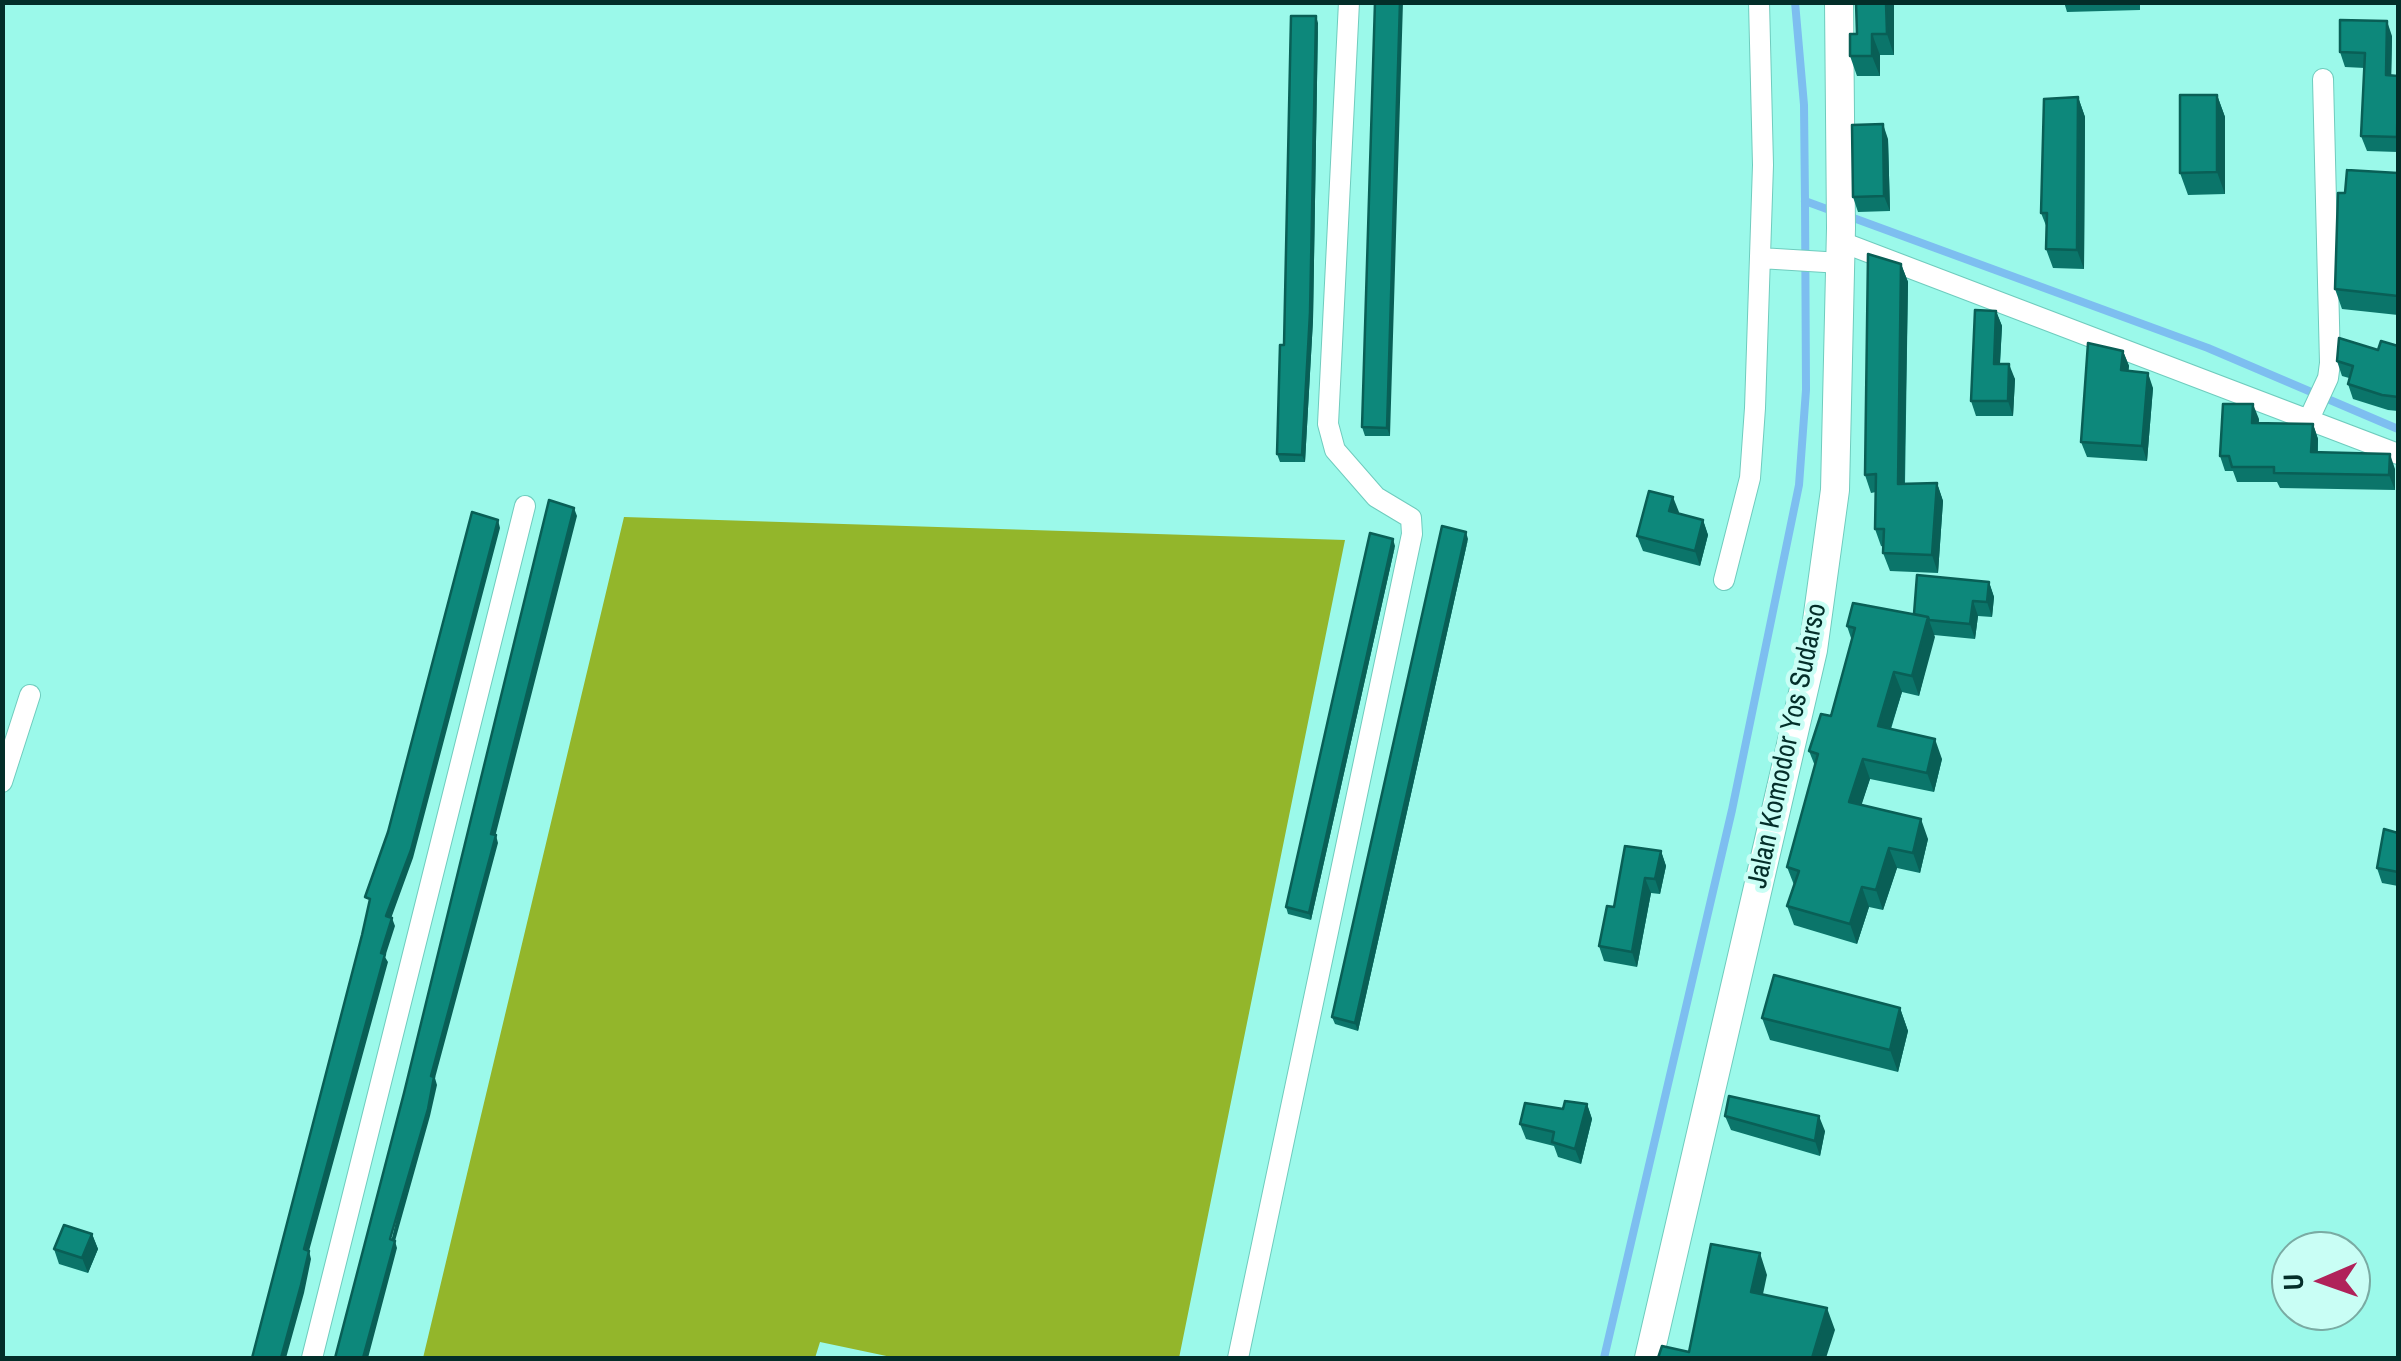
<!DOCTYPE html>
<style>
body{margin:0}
#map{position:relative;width:2401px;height:1361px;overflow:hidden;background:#9bf9ea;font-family:"Archivo Narrow",sans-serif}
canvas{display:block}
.frame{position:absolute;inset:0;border:5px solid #032e29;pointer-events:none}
.north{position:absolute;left:2271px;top:1231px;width:100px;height:100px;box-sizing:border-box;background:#c9fef5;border:2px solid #7aaba3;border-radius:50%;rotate:268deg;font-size:28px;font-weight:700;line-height:40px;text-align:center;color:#032e29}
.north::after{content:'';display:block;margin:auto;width:35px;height:45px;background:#b0225a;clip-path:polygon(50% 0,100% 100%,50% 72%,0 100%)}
</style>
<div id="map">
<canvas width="2401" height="1361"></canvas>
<div class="frame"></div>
<div class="north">U</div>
</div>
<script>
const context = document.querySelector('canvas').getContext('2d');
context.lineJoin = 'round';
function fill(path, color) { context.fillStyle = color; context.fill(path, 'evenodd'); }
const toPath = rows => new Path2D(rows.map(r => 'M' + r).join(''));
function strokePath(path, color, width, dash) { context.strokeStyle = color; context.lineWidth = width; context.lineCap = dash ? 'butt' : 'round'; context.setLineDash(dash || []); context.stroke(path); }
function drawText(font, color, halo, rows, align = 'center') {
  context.font = font + ' "Archivo Narrow",sans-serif'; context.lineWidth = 9; context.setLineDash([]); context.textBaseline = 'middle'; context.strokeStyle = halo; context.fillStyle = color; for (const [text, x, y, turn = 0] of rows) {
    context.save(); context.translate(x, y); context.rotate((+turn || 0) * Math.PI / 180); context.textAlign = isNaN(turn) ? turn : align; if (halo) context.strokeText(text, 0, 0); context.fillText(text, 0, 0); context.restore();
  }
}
fill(toPath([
 [624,517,1345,540,1179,1358,896,1358,820,1342,815,1358,423,1358]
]), '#93b62b');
strokePath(toPath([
 [1805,201,1835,212],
 [1848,216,2208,348,2398,429],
 [1604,1358,1732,810,1799,485,1806,390,1805,201,1804,105,1795,2]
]), '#7dbef0', 8);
const street = toPath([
 [1839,241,2398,454],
 [1760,258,1841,263],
 [2309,419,2328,378,2330,363,2323,79],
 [1724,580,1750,478,1755,408,1763,165,1759,2],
 [2,782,30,695],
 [312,1358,525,506],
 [1238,1358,1412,534,1411,518,1376,497,1335,450,1328,424,1349,2]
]);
const secondary = toPath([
 [1649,1358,1813,650,1835,490,1841,228,1839,2]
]);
strokePath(street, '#6fccbe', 22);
strokePath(secondary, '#6fccbe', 30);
strokePath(street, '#fff', 20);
strokePath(secondary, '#fff', 28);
fill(toPath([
 [1375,2,1390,436,1365,436,1362,427],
 [1856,2,1894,2,1894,55,1880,55,1880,76,1857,76,1850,56,1857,34],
 [2064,2,2140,2,2140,10,2067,12],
 [1318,23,1313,320,1305,462,1280,462,1277,454,1284,345],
 [2392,36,2391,75,2398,76,2398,152,2367,151,2361,136,2365,68,2345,67,2340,52],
 [2217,95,2225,117,2225,194,2188,195,2180,173],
 [2078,97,2085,117,2084,269,2053,268,2046,249,2047,228,2041,213],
 [1888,139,1890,211,1858,212,1853,197],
 [2398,173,2398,315,2342,309,2335,289,2345,193],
 [1901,264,1908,282,1905,484,1937,483,1943,501,1938,573,1890,571,1883,553,1884,547,1881,546,1875,529,1876,492,1871,493,1865,475],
 [1996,311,2002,326,2000,364,2015,379,2013,416,1976,416,1971,401],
 [2398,346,2398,411,2388,410,2353,399,2348,384,2349,378,2342,376,2337,361],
 [2123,351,2129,366,2128,371,2153,388,2147,461,2087,457,2081,442],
 [2259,419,2258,423,2313,424,2318,439,2318,452,2395,469,2395,490,2280,488,2277,482,2237,482,2233,471,2225,471,2220,456],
 [1679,512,1678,514,1703,520,1708,535,1700,566,1643,551,1637,536],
 [1468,539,1358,1031,1335,1024,1332,1017],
 [1395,546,1311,920,1288,914,1286,907],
 [1989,582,1994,597,1992,617,1978,616,1975,639,1934,635,1919,696,1902,692,1891,729,1942,759,1934,792,1870,779,1861,805,1928,839,1920,873,1897,868,1883,910,1869,907,1857,944,1794,925,1787,906,1794,885,1787,867,1815,766,1809,751,1831,716,1852,641,1847,626,1914,614],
 [2398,833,2398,886,2382,883,2377,868],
 [1661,851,1666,866,1660,894,1651,893,1637,967,1604,961,1599,946,1614,907],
 [1900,1008,1908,1031,1898,1072,1770,1040,1762,1018],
 [1587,1104,1592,1119,1581,1164,1558,1157,1554,1146,1526,1139,1520,1124,1563,1109],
 [1725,1116,1825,1131,1820,1156,1731,1130],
 [92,1234,98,1249,88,1273,59,1264,54,1249]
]), '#0b756a');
fill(toPath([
 [1400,2,1403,2,1390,436,1387,428],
 [1886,2,1894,2,1894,55,1887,34],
 [1316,16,1318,23,1313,320,1305,462,1302,455],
 [2387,21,2392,36,2391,90,2386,75],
 [1872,34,1880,55,1880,76,1872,56],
 [2217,95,2225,117,2225,194,2217,172],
 [2078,97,2085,117,2084,269,2077,250],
 [1883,124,1888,139,1890,211,1884,196],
 [1901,264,1908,282,1904,502,1898,484],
 [1996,311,2002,326,1999,379,1994,364],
 [2123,351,2129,366,2127,385,2121,370],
 [2009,364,2015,379,2013,416,2008,401],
 [2148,373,2153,388,2147,461,2142,446],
 [2253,404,2259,419,2258,438,2252,423],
 [2313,424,2318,439,2316,467,2311,452],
 [2390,454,2395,469,2395,490,2389,475],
 [1937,483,1943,501,1938,573,1932,555],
 [1673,497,1679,512,1675,526,1669,511],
 [574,508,577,516,494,841,491,834],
 [498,520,500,528,413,858,389,924,386,916],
 [1703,520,1708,535,1700,566,1695,551],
 [1466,532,1468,539,1358,1031,1355,1023],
 [1393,539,1395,546,1311,920,1309,913],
 [1989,582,1994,597,1992,617,1987,602],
 [1973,601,1978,616,1975,639,1970,624],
 [1928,617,1935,637,1919,696,1912,676],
 [1894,672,1902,692,1885,746,1878,726],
 [1935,739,1942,759,1934,792,1927,773],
 [1863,759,1870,779,1856,822,1849,802],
 [1921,819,1928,839,1920,873,1913,853],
 [496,835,498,843,435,1078,437,1085,430,1116,395,1241,397,1248,368,1358,363,1358,431,1076],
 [1889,848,1897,868,1883,910,1876,890],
 [1661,851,1666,866,1660,894,1655,879],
 [1645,878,1651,893,1637,967,1632,952],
 [1862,887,1869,907,1857,944,1850,924],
 [392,918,395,926,385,957,388,962,309,1251,311,1259,304,1293,286,1358,281,1358,304,1249,381,953],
 [1900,1008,1908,1031,1898,1072,1890,1050],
 [1587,1104,1592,1119,1581,1164,1575,1149],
 [1819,1116,1825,1131,1820,1156,1815,1141],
 [92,1234,98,1249,88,1273,82,1258],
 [1760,1253,1767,1275,1759,1313,1751,1292],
 [1827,1308,1835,1330,1826,1358,1812,1358]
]), '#095f56');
const building = toPath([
 [1375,2,1400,2,1387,428,1362,427,1375,2],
 [1856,2,1886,2,1887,34,1872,34,1872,56,1850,56,1850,34,1857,34,1856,2],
 [1291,16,1316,16,1310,313,1302,455,1277,454,1280,345,1284,345,1291,16],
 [2340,20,2387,21,2386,75,2398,76,2397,137,2361,136,2365,53,2340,52,2340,20],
 [2180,95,2217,95,2217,172,2180,173,2180,95],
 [2078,97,2077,250,2046,249,2047,213,2041,213,2044,99,2078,97],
 [1883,124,1884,196,1853,197,1852,125,1883,124],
 [2347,170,2398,173,2398,296,2335,289,2338,193,2345,193,2347,170],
 [1868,254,1901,264,1898,484,1937,483,1932,555,1883,553,1884,529,1875,529,1876,474,1865,475,1868,254],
 [1975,310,1996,311,1994,364,2009,364,2008,401,1971,401,1975,310],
 [2339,338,2378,350,2381,341,2398,346,2398,397,2382,395,2348,384,2353,366,2337,361,2339,338],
 [2088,343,2123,351,2121,370,2148,373,2142,446,2081,442,2088,343],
 [2223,404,2253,404,2252,423,2313,424,2311,452,2390,454,2389,475,2274,473,2274,467,2232,467,2229,456,2220,456,2223,404],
 [1649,491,1673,497,1669,511,1703,520,1695,551,1637,536,1649,491],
 [549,500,574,508,491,834,496,835,431,1076,434,1077,428,1109,390,1239,395,1241,363,1358,335,1358,404,1093,549,500],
 [472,512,498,520,411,850,386,916,392,918,381,953,385,954,304,1249,309,1251,301,1285,281,1358,252,1358,362,935,370,899,365,897,388,832,472,512],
 [1442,526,1466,532,1355,1023,1332,1017,1442,526],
 [1370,533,1393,539,1309,913,1286,907,1370,533],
 [1917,575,1989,582,1987,602,1973,601,1970,624,1929,620,1928,617,1914,614,1917,575],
 [1853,603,1928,617,1912,676,1894,672,1878,726,1935,739,1927,773,1863,759,1849,802,1921,819,1913,853,1889,848,1876,890,1862,887,1850,924,1787,906,1799,871,1787,867,1818,754,1809,751,1821,714,1831,716,1855,628,1847,626,1853,603],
 [2384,829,2398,833,2398,872,2377,868,2384,829],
 [1625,846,1661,851,1655,879,1645,878,1632,952,1599,946,1607,906,1614,907,1625,846],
 [1774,975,1900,1008,1890,1050,1762,1018,1774,975],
 [1729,1096,1819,1116,1815,1141,1725,1116,1729,1096],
 [1565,1101,1587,1104,1575,1149,1552,1142,1554,1132,1520,1124,1525,1103,1563,1109,1565,1101],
 [64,1225,92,1234,82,1258,54,1249,64,1225],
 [1711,1244,1760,1253,1751,1292,1827,1308,1812,1358,1658,1358,1662,1346,1689,1352,1711,1244]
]);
fill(building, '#0d887b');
strokePath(building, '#095f56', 2.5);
drawText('28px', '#032e29', '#c9fef5', [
 ["Jalan Komodor Yos Sudarso",1788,746,-78]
]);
</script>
